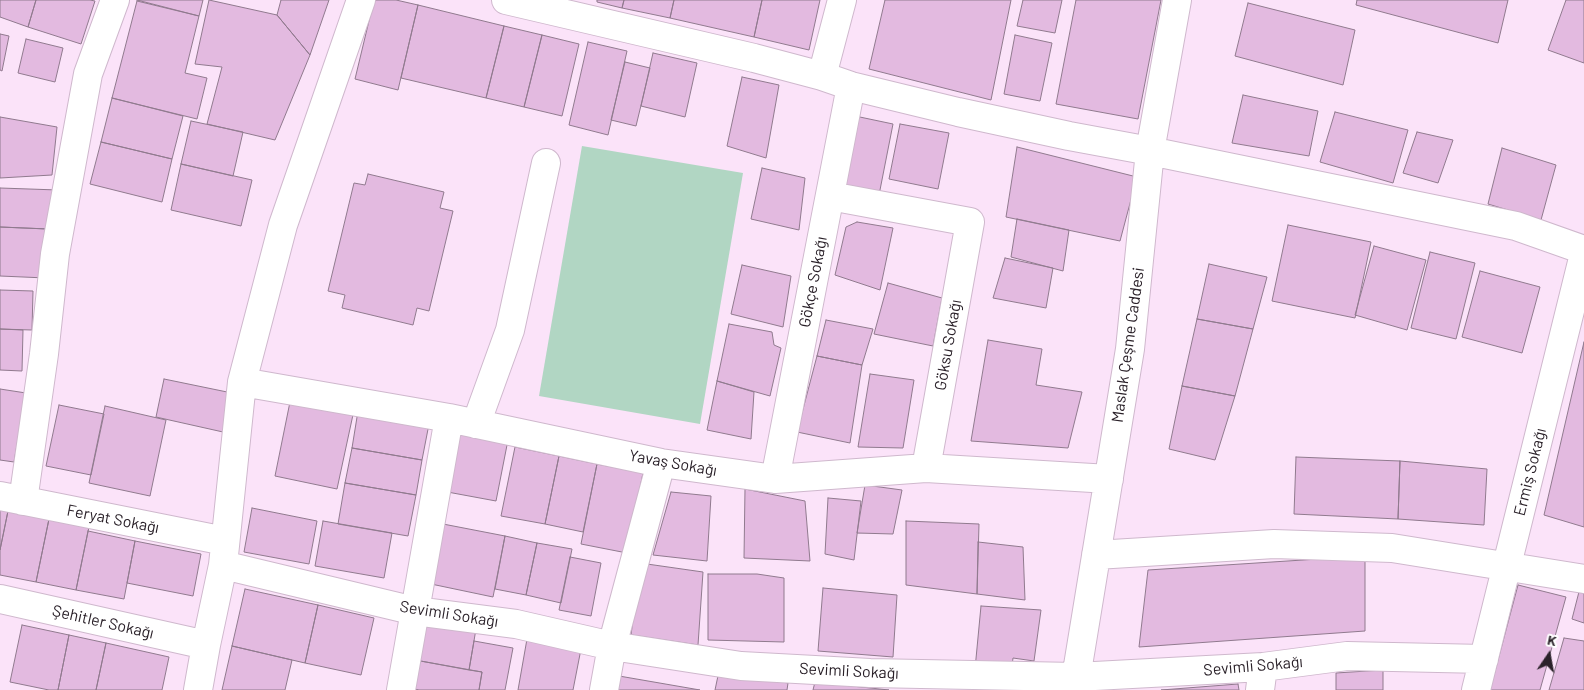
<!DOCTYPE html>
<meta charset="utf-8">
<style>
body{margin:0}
#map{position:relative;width:1584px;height:690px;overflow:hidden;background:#fbe3f9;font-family:Barlow,sans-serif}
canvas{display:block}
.north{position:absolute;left:1524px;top:630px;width:50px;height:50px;-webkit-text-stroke:4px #fff;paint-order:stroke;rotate:12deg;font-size:14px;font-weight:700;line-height:20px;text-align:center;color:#2a2129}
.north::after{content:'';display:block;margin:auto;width:18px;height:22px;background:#2a2129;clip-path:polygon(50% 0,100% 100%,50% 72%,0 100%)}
</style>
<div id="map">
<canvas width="1584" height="690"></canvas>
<div class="north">K</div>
</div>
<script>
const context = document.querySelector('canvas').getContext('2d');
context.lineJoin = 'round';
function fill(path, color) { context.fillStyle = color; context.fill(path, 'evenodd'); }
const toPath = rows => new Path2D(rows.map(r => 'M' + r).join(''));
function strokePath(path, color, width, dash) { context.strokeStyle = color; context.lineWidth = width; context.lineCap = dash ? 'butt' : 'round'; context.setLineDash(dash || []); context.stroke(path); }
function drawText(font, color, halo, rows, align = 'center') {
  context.font = font + ' Barlow,sans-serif'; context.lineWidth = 4; context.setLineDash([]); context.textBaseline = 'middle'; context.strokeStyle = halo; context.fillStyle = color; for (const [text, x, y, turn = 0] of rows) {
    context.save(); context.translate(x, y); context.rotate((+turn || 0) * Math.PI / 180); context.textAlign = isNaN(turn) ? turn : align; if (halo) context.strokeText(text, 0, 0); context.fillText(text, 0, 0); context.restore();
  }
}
fill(toPath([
 [582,146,743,173,700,424,539,396]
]), '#b1d6c3');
const building = toPath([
 [0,0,36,0,28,27,0,17,0,0],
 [36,0,90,0,95,1,81,44,28,27,36,0],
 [137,0,203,0,199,16,137,0],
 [209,0,277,15,310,55,275,140,207,124,222,67,195,64,209,0],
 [281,0,329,0,310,55,277,15,281,0],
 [374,0,396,0,418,5,398,90,355,79,374,0],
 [597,0,624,0,622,8,597,2,597,0],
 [624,0,674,0,670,18,622,8,624,0],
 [674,0,762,0,754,37,670,18,674,0],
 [762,0,820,0,809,50,754,37,762,0],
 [885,0,1011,0,991,100,869,69,885,0],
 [1023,0,1062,0,1055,33,1017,26,1023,0],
 [1076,0,1161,0,1138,119,1056,104,1076,0],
 [1357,0,1508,0,1498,43,1356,5,1357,0],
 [1566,0,1584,0,1584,63,1548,50,1566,0],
 [137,1,199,16,185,73,207,78,197,119,112,98,137,1],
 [1248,3,1355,30,1343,85,1235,56,1248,3],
 [418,5,504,26,486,98,401,78,418,5],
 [504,26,542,35,524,107,486,98,504,26],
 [0,34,9,36,2,71,0,70,0,34],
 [542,35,579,44,562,116,524,107,542,35],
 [1015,35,1052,43,1040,101,1004,94,1015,35],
 [26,39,63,48,55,82,18,73,26,39],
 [588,42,627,51,608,135,569,125,588,42],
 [653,53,697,63,685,117,641,106,653,53],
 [625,62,650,68,636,126,611,120,625,62],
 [742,77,779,85,766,158,727,146,742,77],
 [1243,95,1318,111,1309,156,1232,143,1243,95],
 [112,98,183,116,172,159,101,142,112,98],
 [1335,112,1408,130,1393,183,1320,162,1335,112],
 [855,116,893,124,879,195,841,188,855,116],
 [0,117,57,127,52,175,0,178,0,117],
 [191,121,243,132,233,176,181,164,191,121],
 [900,124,949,133,938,189,889,179,900,124],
 [1417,132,1453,140,1438,183,1403,173,1417,132],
 [101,142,172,159,162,202,90,184,101,142],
 [1017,147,1137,177,1120,241,1006,217,1017,147],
 [1502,148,1556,165,1541,220,1488,204,1502,148],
 [181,164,252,180,241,226,171,210,181,164],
 [762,168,805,178,799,230,751,219,762,168],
 [368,174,444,192,440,208,453,211,429,311,417,308,413,325,342,308,345,295,328,291,354,183,365,185,368,174],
 [0,188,58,190,48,229,0,227,0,188],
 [1017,219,1069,230,1063,271,1011,257,1017,219],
 [857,222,893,228,880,290,835,275,846,227,857,222],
 [1288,225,1371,242,1355,318,1272,301,1288,225],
 [0,227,48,229,46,278,0,276,0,227],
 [1374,246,1426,260,1407,330,1355,315,1374,246],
 [1430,252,1475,263,1456,339,1411,328,1430,252],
 [1005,258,1053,268,1046,308,993,298,1005,258],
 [1209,264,1267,277,1253,329,1197,319,1209,264],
 [742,265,791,276,783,327,731,314,742,265],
 [1480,271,1540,287,1522,353,1462,337,1480,271],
 [888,283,942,298,933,346,874,334,888,283],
 [0,290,33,291,32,330,0,329,0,290],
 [1197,319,1253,329,1235,396,1182,386,1197,319],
 [826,320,873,329,862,365,817,356,826,320],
 [729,324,772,332,774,345,781,348,770,396,717,381,729,324],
 [0,329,23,330,22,371,0,370,0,329],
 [988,340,1042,349,1036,385,1082,392,1068,448,971,441,988,340],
 [1584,342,1584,527,1544,515,1584,342],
 [817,356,862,365,850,443,797,432,817,356],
 [870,374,914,380,903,448,858,447,870,374],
 [164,379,232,393,223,432,156,417,164,379],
 [717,381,754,392,751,439,707,430,717,381],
 [1182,386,1235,396,1215,460,1169,449,1182,386],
 [0,389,26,393,14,462,0,460,0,389],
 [291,397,354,410,337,489,275,476,291,397],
 [59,405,104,414,91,475,46,466,59,405],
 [105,406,166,420,150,496,89,483,105,406],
 [358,411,429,424,422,460,352,448,358,411],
 [453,430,508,440,496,501,442,491,453,430],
 [515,447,559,456,545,524,501,516,515,447],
 [352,448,422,460,416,495,345,483,352,448],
 [559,456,597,464,583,532,545,524,559,456],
 [1296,457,1400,461,1398,519,1294,514,1296,457],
 [1400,461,1487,469,1484,525,1398,519,1400,461],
 [597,464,643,473,627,553,581,544,597,464],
 [345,483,416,495,408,536,338,524,345,483],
 [865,485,902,490,893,534,857,533,865,485],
 [745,489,805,501,810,561,744,558,745,489],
 [671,492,711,496,707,561,653,555,671,492],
 [828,498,861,501,854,560,825,554,828,498],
 [252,508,317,521,309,564,244,552,252,508],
 [0,509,8,511,0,550,0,509],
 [8,511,49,519,36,582,0,575,0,550,8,511],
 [49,519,89,527,76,590,36,582,49,519],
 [323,521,392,533,384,578,315,566,323,521],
 [906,521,979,524,977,594,906,585,906,521],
 [443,524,505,536,493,597,431,584,443,524],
 [88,531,135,541,124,599,76,590,88,531],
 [505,536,537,543,526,595,495,589,505,536],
 [135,541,201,554,193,596,127,583,135,541],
 [978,542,1023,547,1025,600,977,594,978,542],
 [537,543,572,549,561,603,526,595,537,543],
 [1365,556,1365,631,1139,647,1148,570,1365,556],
 [570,557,601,563,591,616,559,610,570,557],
 [640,563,703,572,698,645,631,635,640,563],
 [708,574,757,574,784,578,784,642,708,640,708,574],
 [1581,584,1584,585,1584,623,1572,619,1581,584],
 [1518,585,1566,597,1540,690,1490,690,1518,585],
 [823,588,897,595,893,657,818,651,823,588],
 [245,589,318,605,305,663,232,646,245,589],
 [318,605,374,618,361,675,305,663,318,605],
 [981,606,1041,610,1034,661,1013,658,1012,666,975,669,981,606],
 [422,620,476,629,469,670,415,660,422,620],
 [22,625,69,635,58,690,49,690,10,682,22,625],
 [69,635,106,643,96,690,58,690,69,635],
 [1564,638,1584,641,1584,690,1549,690,1564,638],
 [527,639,581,649,573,690,518,690,527,639],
 [474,641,513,648,505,690,479,690,482,672,469,670,474,641],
 [106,643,169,657,162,690,96,690,106,643],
 [232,646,292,660,285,690,222,690,232,646],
 [415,660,482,672,479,690,419,690,410,688,415,660],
 [1383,670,1383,690,1336,690,1336,673,1383,670],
 [719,671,788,683,787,690,715,690,719,671],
 [619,676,700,690,617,690,619,676],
 [815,682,889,690,813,690,815,682],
 [1238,684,1239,690,1161,690,1238,684]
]);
fill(building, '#e3bae0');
strokePath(building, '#907a8e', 1);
const minor = toPath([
 [506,0,754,58,822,76,851,86,958,112,1069,136,1150,151,1516,226,1584,250],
 [822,76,842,0],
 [830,196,970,222,926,468],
 [242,382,449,418,661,463,775,479,926,468,1109,479],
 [476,424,510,330,546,163],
 [775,479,851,86],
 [0,496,225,541],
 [23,501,44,354,55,254,88,74,115,0],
 [1096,555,1274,544,1392,548,1584,579],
 [223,565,415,611,516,624,612,646,741,666,870,673,1076,677,1263,667,1347,656,1484,659],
 [0,599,206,645],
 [198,690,206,645,223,565,242,382,283,225,361,0],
 [401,690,449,418],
 [604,690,612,646,661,463],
 [1074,690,1130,349,1150,151,1177,0],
 [1260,690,1263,667],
 [1476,690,1584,254]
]);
strokePath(minor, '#cfb8cd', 30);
strokePath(minor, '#fff', 28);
drawText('16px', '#2a2129', '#fff', [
 ["Gökçe Sokağı",813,282,-79],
 ["Göksu Sokağı",948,345,-80],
 ["Maslak Çeşme Caddesi",1128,345,-82],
 ["Yavaş Sokağı",673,463,10],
 ["Ermiş Sokağı",1530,472,-76],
 ["Feryat Sokağı",113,519,11],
 ["Sevimli Sokağı",449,614,9],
 ["Şehitler Sokağı",103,622,13],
 ["Sevimli Sokağı",1253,666,-5],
 ["Sevimli Sokağı",849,671,3]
]);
</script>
